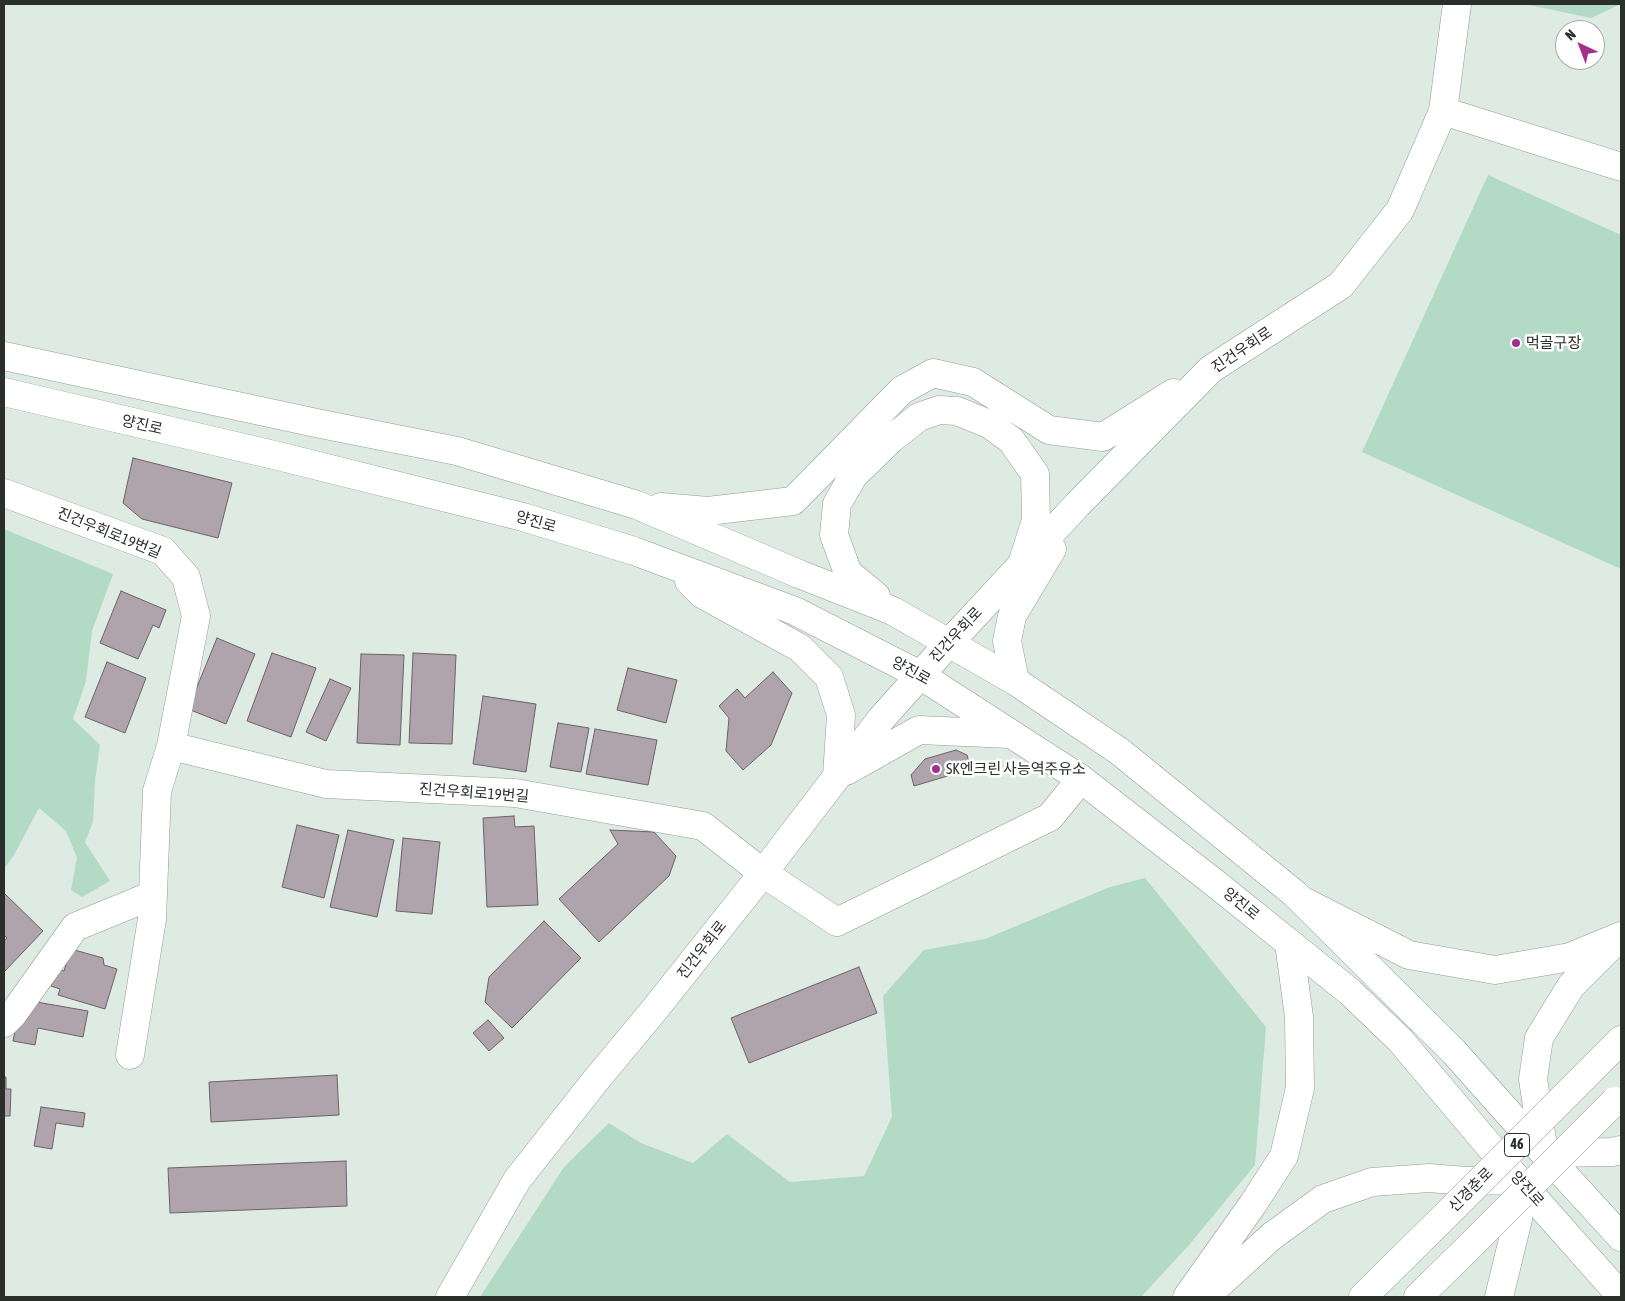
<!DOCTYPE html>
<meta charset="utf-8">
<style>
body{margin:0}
#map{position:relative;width:1625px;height:1301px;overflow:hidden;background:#deebe3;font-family:"Asap Condensed",sans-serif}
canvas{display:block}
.frame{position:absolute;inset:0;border:5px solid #2a2f2c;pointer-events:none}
.north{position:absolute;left:1555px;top:20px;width:50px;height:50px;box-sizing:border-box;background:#fff;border:1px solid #aaacab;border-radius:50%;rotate:317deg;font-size:14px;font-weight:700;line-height:20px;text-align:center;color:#2a2f2c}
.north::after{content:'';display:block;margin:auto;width:18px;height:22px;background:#a2308c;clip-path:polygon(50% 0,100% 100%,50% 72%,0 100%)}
</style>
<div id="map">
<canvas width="1625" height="1301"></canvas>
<div class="frame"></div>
<div class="north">N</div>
</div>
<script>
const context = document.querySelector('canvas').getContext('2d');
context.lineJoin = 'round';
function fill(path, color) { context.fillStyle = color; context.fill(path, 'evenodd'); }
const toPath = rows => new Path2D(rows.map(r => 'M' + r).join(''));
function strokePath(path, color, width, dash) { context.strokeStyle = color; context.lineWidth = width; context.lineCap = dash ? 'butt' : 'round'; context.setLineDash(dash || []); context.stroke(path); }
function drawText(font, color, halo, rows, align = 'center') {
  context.font = font + ' "Asap Condensed","Noto Sans KR",sans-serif'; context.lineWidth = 5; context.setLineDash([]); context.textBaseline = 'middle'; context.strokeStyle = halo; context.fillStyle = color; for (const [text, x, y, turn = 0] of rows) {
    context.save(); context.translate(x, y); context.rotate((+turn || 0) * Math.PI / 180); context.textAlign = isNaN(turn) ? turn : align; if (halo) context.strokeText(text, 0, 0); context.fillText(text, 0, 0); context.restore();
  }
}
fill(toPath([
 [1524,4,1621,4,1591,18],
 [1488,175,1621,235,1621,569,1362,452],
 [4,529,113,574,92,631,86,681,73,719,100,745,95,781,93,822,85,842,110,881,82,897,71,890,77,858,66,831,39,808,14,855,4,869],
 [1145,878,1266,1027,1255,1165,1189,1245,1141,1297,480,1297,564,1167,609,1123,641,1143,693,1163,727,1134,790,1182,864,1176,892,1117,883,996,924,950,985,939,1110,887]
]), '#b3dac4');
const building = toPath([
 [133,458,232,483,218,538,142,519,123,503,133,458],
 [121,591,166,610,159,628,153,625,138,659,100,643,121,591],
 [217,638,255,654,226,724,188,709,217,638],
 [272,653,316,668,291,737,247,721,272,653],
 [413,653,456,655,452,744,409,743,413,653],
 [361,654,404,655,400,745,357,743,361,654],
 [107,662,146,678,125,733,85,717,107,662],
 [628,668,677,680,666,723,617,710,628,668],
 [773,672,792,693,771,745,743,770,726,751,729,718,719,706,737,689,745,698,773,672],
 [330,679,351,688,326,741,306,732,330,679],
 [483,696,536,704,526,772,473,764,483,696],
 [558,723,589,728,581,772,550,767,558,723],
 [595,729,657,740,648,785,586,774,595,729],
 [956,750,967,755,971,769,914,786,911,775,925,759,956,750],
 [514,816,515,827,534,826,538,905,487,907,483,818,514,816],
 [297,825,339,835,324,898,282,887,297,825],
 [348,830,394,840,377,917,330,907,348,830],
 [610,830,654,832,676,856,669,876,599,942,559,899,618,844,610,830],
 [403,838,440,842,432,914,396,911,403,838],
 [4,893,43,931,4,972,4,941,7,938,4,935,4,893],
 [544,921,581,958,512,1028,485,1002,489,977,544,921],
 [71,949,103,958,104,965,117,969,105,1009,58,995,60,989,51,986,57,969,64,971,71,949],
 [859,967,877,1013,749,1063,731,1018,859,967],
 [31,1001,88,1011,83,1037,38,1028,35,1045,13,1041,17,1021,28,1018,31,1001],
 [488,1020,504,1038,489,1051,473,1033,488,1020],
 [337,1075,339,1115,211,1122,209,1082,337,1075],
 [4,1077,6,1077,6,1089,11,1089,10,1116,4,1116,4,1077],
 [41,1107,85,1113,83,1127,56,1123,52,1149,34,1146,41,1107],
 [346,1161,347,1206,170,1213,168,1168,346,1161]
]);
fill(building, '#b0a4ac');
strokePath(building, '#6c6168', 1);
const minor = toPath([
 [1443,111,1621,167],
 [4,493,163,551,186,577,196,616,171,746,157,791,152,919,130,1055],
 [171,746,326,784,515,793,703,826,763,873,837,922,1050,817,1081,779],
 [4,1023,13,1014,75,927,153,895]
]);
const major = toPath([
 [4,356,321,424,457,451,637,505,799,574,893,611,1015,681,1119,751,1295,894,1454,1052,1544,1153,1621,1237],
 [4,392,274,455,523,517,634,551,795,611,920,675,1081,779,1216,884,1350,992,1400,1040,1518,1180,1621,1296],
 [661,507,708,511,793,501,902,390,933,373,973,382,1049,430,1103,437,1173,393],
 [689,581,702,594,800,648,829,677,841,715,837,776],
 [876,596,848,573,834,535,837,504,853,476,890,440,919,417,939,410,957,411,989,424,1011,440,1035,474,1036,520,1024,558],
 [1015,681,1007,641,1012,616,1052,549],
 [846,771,919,730,1010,734],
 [450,1297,517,1180,596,1080,655,1009,763,873,881,719,949,643,1078,504,1211,369,1341,285,1400,210,1443,111,1457,4]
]);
const highway = toPath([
 [1303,901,1409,955,1495,970,1570,957,1621,936],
 [1588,1073,1621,1040],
 [1544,1153,1533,1079,1539,1038,1571,986,1611,946],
 [1546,1153,1612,1152,1621,1150],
 [1187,1297,1253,1204,1284,1156,1300,1088,1299,1017,1289,943],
 [1205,1297,1272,1236,1323,1199,1372,1182,1429,1178,1466,1181,1518,1180],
 [1363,1297,1445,1216],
 [1418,1297,1472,1244],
 [1499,1297,1518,1219,1518,1181]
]);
strokePath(minor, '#919d96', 29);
strokePath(major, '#919d96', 29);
strokePath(highway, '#919d96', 29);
strokePath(minor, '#fff', 28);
strokePath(major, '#fff', 28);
strokePath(highway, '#fff', 28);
const highwayBridge = toPath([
 [1445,1216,1588,1073],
 [1472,1244,1615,1101]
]);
strokePath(highwayBridge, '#919d96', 29, []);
strokePath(highwayBridge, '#fff', 28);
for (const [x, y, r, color] of [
 [1516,343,5,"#a2308c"],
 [936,769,5,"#a2308c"]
]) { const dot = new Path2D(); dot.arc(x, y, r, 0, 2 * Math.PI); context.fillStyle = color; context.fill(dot); strokePath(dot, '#fff', 2); }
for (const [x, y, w] of [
 [1517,1145,25]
]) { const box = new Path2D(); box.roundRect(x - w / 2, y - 11.5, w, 23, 4); context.fillStyle = '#fff'; context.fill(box); strokePath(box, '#2a2f2c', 1); }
drawText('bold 14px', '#2a2f2c', null, [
 ["46",1517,1145]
]);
drawText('15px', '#2a2f2c', '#fff', [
 ["먹골구장",1526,343],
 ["SK엔크린 사능역주유소",946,769]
], 'left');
drawText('15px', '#2a2f2c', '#fff', [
 ["진건우회로",1242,350,-34],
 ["양진로",142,425,13],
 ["양진로",536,522,16],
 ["진건우회로19번길",109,533,22],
 ["진건우회로",956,635,-47],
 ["양진로",911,671,29],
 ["진건우회로19번길",474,793,4],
 ["양진로",1241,904,39],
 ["진건우회로",702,950,-52],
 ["양진로",1527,1189,48],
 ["신경춘로",1471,1190,-45]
]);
</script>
